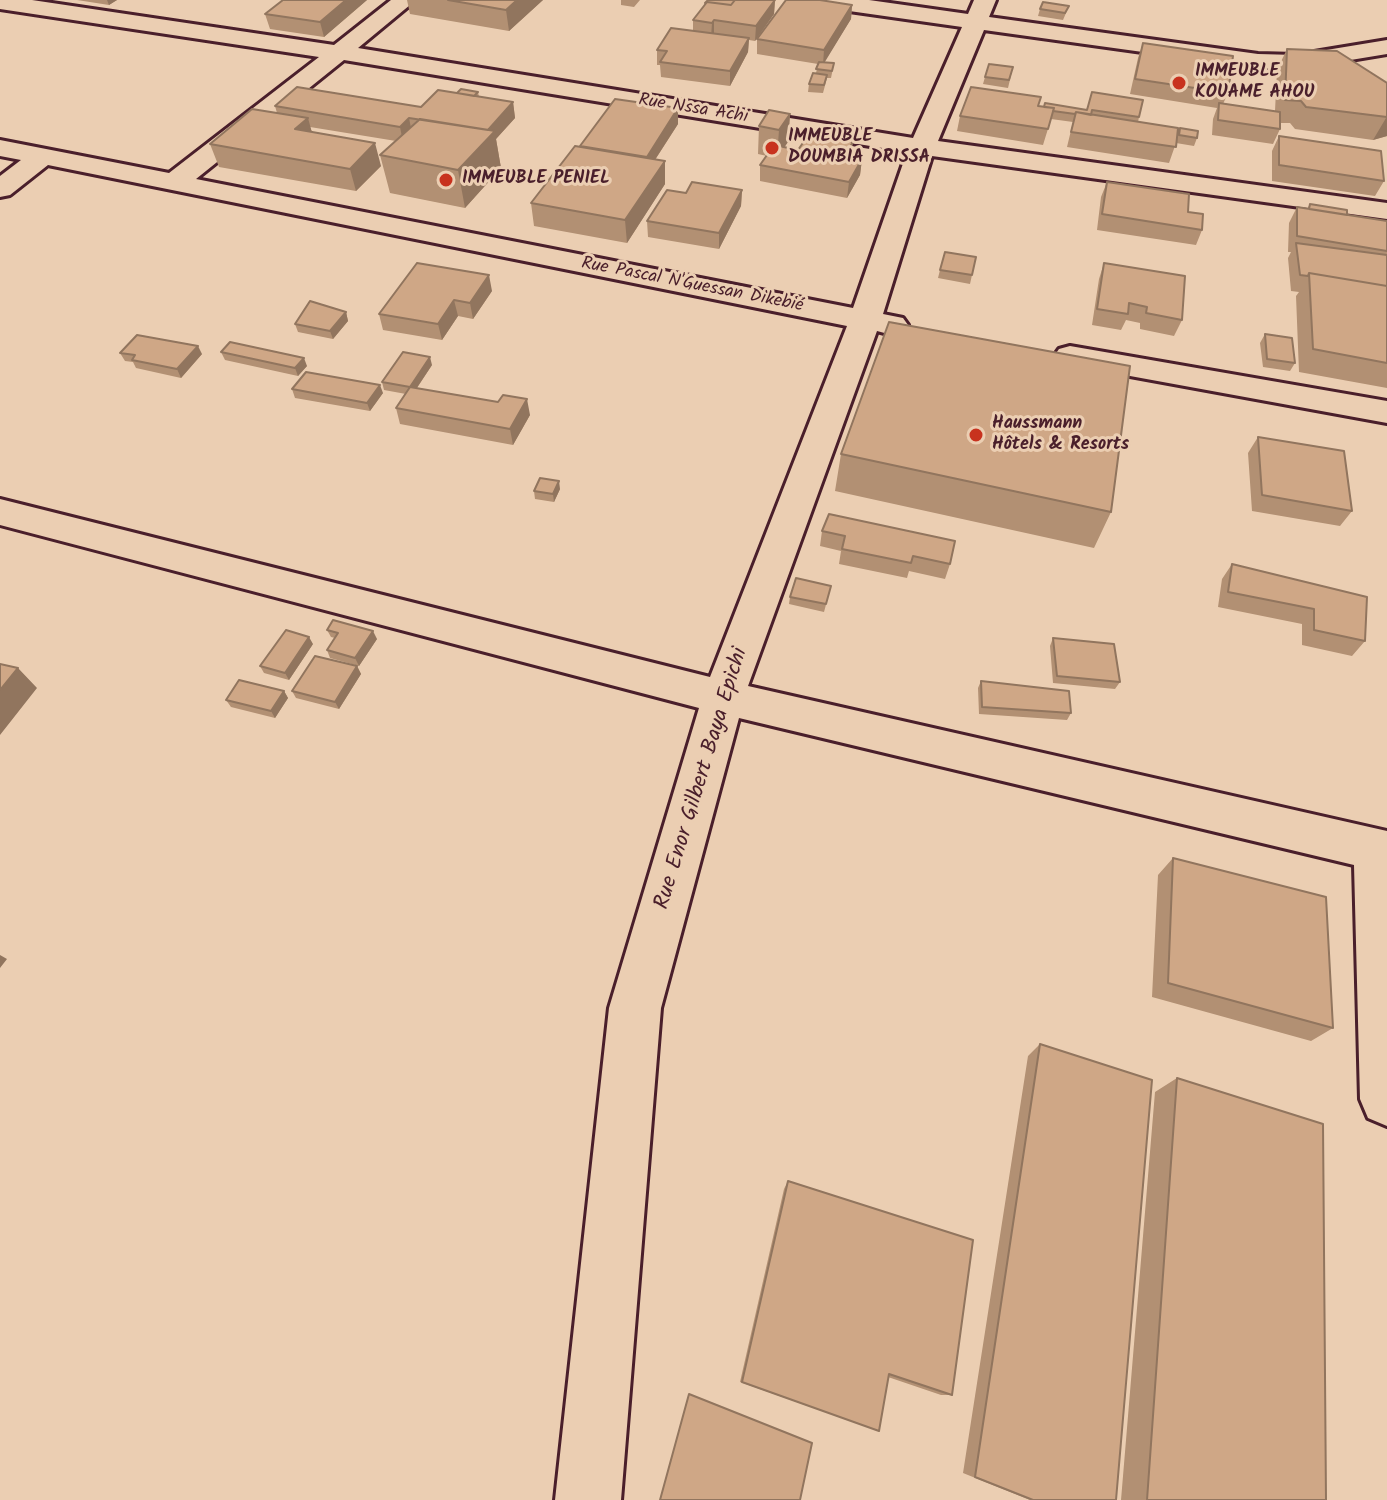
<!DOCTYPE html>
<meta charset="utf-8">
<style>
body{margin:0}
canvas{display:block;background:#ebceb2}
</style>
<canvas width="1387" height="1500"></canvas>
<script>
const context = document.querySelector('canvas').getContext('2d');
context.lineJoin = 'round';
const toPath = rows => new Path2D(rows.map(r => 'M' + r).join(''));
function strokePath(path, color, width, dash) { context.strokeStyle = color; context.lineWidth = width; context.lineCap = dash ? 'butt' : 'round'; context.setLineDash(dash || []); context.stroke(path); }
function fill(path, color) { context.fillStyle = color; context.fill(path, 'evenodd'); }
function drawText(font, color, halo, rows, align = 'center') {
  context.font = font + ' Kalam,sans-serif'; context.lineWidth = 6; context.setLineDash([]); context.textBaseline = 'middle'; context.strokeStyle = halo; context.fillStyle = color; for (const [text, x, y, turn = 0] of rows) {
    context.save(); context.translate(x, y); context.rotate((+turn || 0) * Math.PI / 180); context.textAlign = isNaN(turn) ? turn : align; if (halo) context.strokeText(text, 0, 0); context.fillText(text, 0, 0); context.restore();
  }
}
const street = toPath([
 [0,0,32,0,334,45,391,0,416,0,358,48,913,138,962,27,821,7,810,0,869,0,968,14,974,0,996,0,989,17,1258,54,1296,55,1387,40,1387,54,1296,69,1258,68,984,30,938,141,1387,203,1387,219,932,156,883,314,903,318,908,325,903,332,892,335,877,331,748,686,1387,831,1387,1126,1368,1118,1360,1099,1354,865,739,718,661,1008,621,1500,555,1500,609,1008,699,708,0,525,0,499,710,677,847,326,48,165,10,195,0,197,0,176,21,160,0,156,0,140,169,173,319,57,0,9,0,0],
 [344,60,907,152,853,308,196,179,344,60],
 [1070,346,1387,401,1387,423,1059,363,1054,356,1059,349,1070,346]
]);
strokePath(street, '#4a1f2b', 6);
fill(street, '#ebceb2');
fill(toPath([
 [77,0,117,0,109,5],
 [283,0,367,0,324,37,270,29,265,14],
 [407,0,543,0,509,31,410,14],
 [621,0,640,0,634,7,621,5],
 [775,0,774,14,755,41,749,40,748,52,730,86,661,77,660,65,657,65,657,50,693,31,693,20,705,5,705,3],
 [852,5,851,19,824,62,834,63,831,78,827,78,823,93,808,92,809,84,816,73,818,64,757,54,757,39],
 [1069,6,1063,20,1038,16,1040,9],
 [1143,43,1228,93,1223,104,1275,111,1277,70,1287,49,1387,83,1387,136,1373,140,1295,129,1290,123,1280,123,1280,129,1273,144,1212,135,1213,119,1217,108,1130,94,1138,58],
 [1013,67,1008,88,983,84,985,77],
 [478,92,479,97,513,102,515,118,496,139,501,168,465,208,390,193,380,155,396,141,310,127,312,132,381,166,356,191,219,167,210,144,277,113,275,106,421,107,457,93],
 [1092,92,1139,117,1138,122,1177,134,1180,128,1197,138,1194,146,1176,143,1169,163,1067,147,1073,122,1051,119,1043,145,957,131,960,116,1038,106,1087,110],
 [790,114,788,142,784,147,862,159,860,175,847,198,760,181,760,165,767,156,758,154,759,126],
 [678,124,655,160,665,161,665,184,627,243,534,226,531,203,580,147],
 [1279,136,1384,181,1375,196,1272,181,1272,151],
 [1107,182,1188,212,1202,230,1196,245,1097,230,1101,197],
 [742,190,741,206,719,249,648,237,647,221,686,193],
 [1310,204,1347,215,1387,221,1387,388,1299,372,1296,296,1299,292,1291,291,1288,258,1291,252,1288,252,1289,223,1297,207,1307,209],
 [976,257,970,284,938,278,940,270],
 [1104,263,1182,320,1174,336,1140,329,1140,323,1126,320,1121,330,1092,325,1099,279],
 [492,291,473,319,458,316,442,340,383,330,379,314],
 [346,312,348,321,333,339,298,332,295,324],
 [1265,334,1295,363,1290,371,1263,367,1260,343],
 [221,352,307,366,298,376,225,360],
 [120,353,202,354,181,378,136,368,133,362,125,361],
 [432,365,417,388,530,415,513,445,400,424,396,408,406,394,384,390,382,382],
 [292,389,383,393,370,411,295,398],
 [1258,437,1352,511,1340,526,1252,511,1248,453],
 [841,454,1111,512,1094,548,835,491],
 [560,489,554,502,535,499,534,491],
 [829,514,950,564,945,579,909,571,907,578,839,564,841,551,820,546,822,531],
 [1232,564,1367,597,1365,641,1352,656,1302,645,1302,624,1218,607,1222,579],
 [831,586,824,612,789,604,790,597],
 [327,630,377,639,359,666,330,658,327,650,335,638,331,637],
 [1053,638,1120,682,1115,689,1053,683,1050,646],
 [313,644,289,680,264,673,260,666],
 [357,666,361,674,339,709,296,698,292,691],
 [981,681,1071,713,1067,720,979,714,978,688],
 [284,691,288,698,275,718,231,707,226,700],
 [1173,858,1333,1028,1311,1041,1152,997,1158,875],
 [1040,1044,1116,1500,1030,1500,963,1473,1028,1056],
 [1177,1078,1326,1500,1121,1500,1155,1092],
 [788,1181,952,1395,941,1395,888,1377,879,1431,740,1382,784,1189]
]), '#b29073');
fill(toPath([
 [107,0,117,0,109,5],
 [346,0,367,0,324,37,320,22],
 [517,0,543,0,509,31,506,10],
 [775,0,774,14,755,41,756,26],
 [852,5,851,19,823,65,824,50],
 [714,20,714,35,711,38,712,23],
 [749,38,748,52,730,86,730,71],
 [513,102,515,118,496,139,501,168,465,208,458,170,487,131],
 [678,108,678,124,647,172,647,157],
 [790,114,788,142,777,158,779,130],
 [1387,117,1387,136,1373,140,1386,118],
 [308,118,314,140,295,129],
 [409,118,412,133,403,142,400,127],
 [853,142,851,158,844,156],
 [375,143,381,166,356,191,350,169],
 [862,159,860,175,847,198,849,182],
 [665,161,665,184,627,243,625,220],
 [742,190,741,206,719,249,719,233],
 [489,275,492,291,473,319,470,303],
 [454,300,458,316,442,340,438,324],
 [346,312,348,321,333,339,330,331],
 [198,346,202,354,181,378,177,369],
 [430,357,432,365,412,395,410,387],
 [304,358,307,366,298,376,295,368],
 [380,385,383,393,370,411,367,403],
 [527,399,530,415,513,445,510,429],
 [559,481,560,489,554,502,553,494],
 [373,631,377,639,359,666,355,658],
 [309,637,313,644,289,680,285,673],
 [357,666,361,674,339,709,335,702],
 [18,668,37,688,0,735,0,690],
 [284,691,288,698,275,718,271,711],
 [0,955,7,959,0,968]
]), '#91755e');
const building = toPath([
 [283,0,346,0,320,22,265,14,283,0],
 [448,0,517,0,506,10,448,0],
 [708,0,735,0,731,5,707,2,705,3,708,0],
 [735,0,775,0,756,26,714,20,712,23,693,20,707,2,731,5,735,0],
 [786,0,820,0,852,5,824,50,757,39,786,0],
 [1043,2,1069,6,1065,13,1040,9,1043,2],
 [671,28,749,38,730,71,660,62,667,51,657,50,671,28],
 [1143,43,1233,56,1228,93,1135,79,1143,43],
 [1287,49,1337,51,1387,83,1387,117,1306,107,1301,101,1285,100,1287,49],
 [819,62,834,63,832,71,816,69,819,62],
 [989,64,1013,67,1009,80,985,77,989,64],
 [813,73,827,75,824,85,809,84,813,73],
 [297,87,421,107,438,90,513,102,488,130,409,118,400,127,275,106,297,87],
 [971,87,1041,97,1038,106,1054,108,1048,129,960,116,971,87],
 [461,89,478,92,474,96,457,93,461,89],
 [1092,92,1143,100,1139,117,1092,110,1091,115,1076,112,1075,114,1053,111,1054,108,1044,107,1045,103,1087,110,1092,92],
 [615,99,678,108,647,157,580,146,615,99],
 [1219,103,1280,112,1280,129,1218,120,1219,103],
 [252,109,308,118,295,129,375,143,350,169,210,144,252,109],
 [769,110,790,114,779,130,759,126,769,110],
 [1076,112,1178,128,1176,147,1071,132,1076,112],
 [420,119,495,131,458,170,380,155,420,119],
 [1180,128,1198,131,1197,138,1179,135,1180,128],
 [809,134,853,142,844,156,862,159,849,182,760,165,774,145,798,150,809,134],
 [1279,136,1381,151,1384,181,1279,165,1279,136],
 [575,146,665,161,625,220,531,203,575,146],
 [692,182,742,190,719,233,647,221,667,190,686,193,692,182],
 [1107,182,1189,194,1188,212,1203,214,1202,230,1102,214,1107,182],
 [1310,204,1347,210,1347,215,1309,209,1310,204],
 [1297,207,1387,221,1387,251,1297,236,1297,207],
 [1296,243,1387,255,1387,286,1309,273,1308,276,1300,275,1296,243],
 [945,252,976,257,972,275,940,270,945,252],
 [417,263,489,275,470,303,454,300,438,324,379,314,417,263],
 [1104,263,1185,276,1182,320,1146,313,1147,307,1129,303,1128,314,1097,309,1104,263],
 [1309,273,1387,286,1387,363,1313,349,1309,273],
 [310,301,346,312,330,331,295,324,310,301],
 [889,322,1130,366,1111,512,841,454,889,322],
 [1265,334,1292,338,1295,363,1267,359,1265,334],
 [137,335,198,346,177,369,132,360,135,355,120,353,137,335],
 [230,342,304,358,295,368,221,352,230,342],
 [403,352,430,357,410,387,382,382,403,352],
 [306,372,380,385,367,403,292,389,306,372],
 [410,387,498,402,503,395,527,399,510,429,396,408,410,387],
 [1258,437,1344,451,1352,511,1262,495,1258,437],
 [540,478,559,481,553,494,534,491,540,478],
 [829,514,955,541,950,564,913,556,911,563,842,549,845,536,822,531,829,514],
 [1232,564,1367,597,1365,641,1314,630,1314,609,1228,592,1232,564],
 [796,578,831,586,826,604,790,597,796,578],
 [333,620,373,631,355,658,327,650,338,633,327,630,333,620],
 [286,630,309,637,285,673,260,666,286,630],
 [1053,638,1114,644,1120,682,1057,676,1053,638],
 [315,656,357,666,335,702,292,691,315,656],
 [0,664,18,668,0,690,0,664],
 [239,680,284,691,271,711,226,700,239,680],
 [981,681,1069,691,1071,713,982,707,981,681],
 [1173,858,1326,897,1333,1028,1168,983,1173,858],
 [1040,1044,1152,1080,1116,1500,1033,1500,975,1477,1040,1044],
 [1177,1078,1323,1124,1326,1500,1147,1500,1177,1078],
 [788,1181,973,1240,952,1395,889,1374,879,1431,742,1382,788,1181],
 [689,1394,812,1443,800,1500,660,1500,689,1394]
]);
fill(building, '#cfa786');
strokePath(building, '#91755e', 2);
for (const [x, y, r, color] of [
 [1179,83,8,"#c8321e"],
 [772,148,8,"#c8321e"],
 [446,180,8,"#c8321e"],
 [976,435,8,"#c8321e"]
]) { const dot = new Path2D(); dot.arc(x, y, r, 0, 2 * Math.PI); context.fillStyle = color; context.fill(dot); strokePath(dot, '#ebceb2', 3); }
drawText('bold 18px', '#4a1f2b', '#ebceb2', [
 ["IMMEUBLE",1195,73],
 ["KOUAME AHOU",1195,94],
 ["IMMEUBLE",788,138],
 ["DOUMBIA DRISSA",788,159],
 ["IMMEUBLE PENIEL",462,180],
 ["Haussmann",992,425],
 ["Hôtels & Resorts",992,446]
], 'left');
drawText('18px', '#4a1f2b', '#ebceb2', [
 ["Rue Nssa Achi",693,110,9],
 ["Rue Pascal N'Guessan Dikebié",692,286,11]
]);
drawText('22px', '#4a1f2b', '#ebceb2', [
 ["Rue Enor Gilbert Baya Epichi",703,779,-73]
]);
</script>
